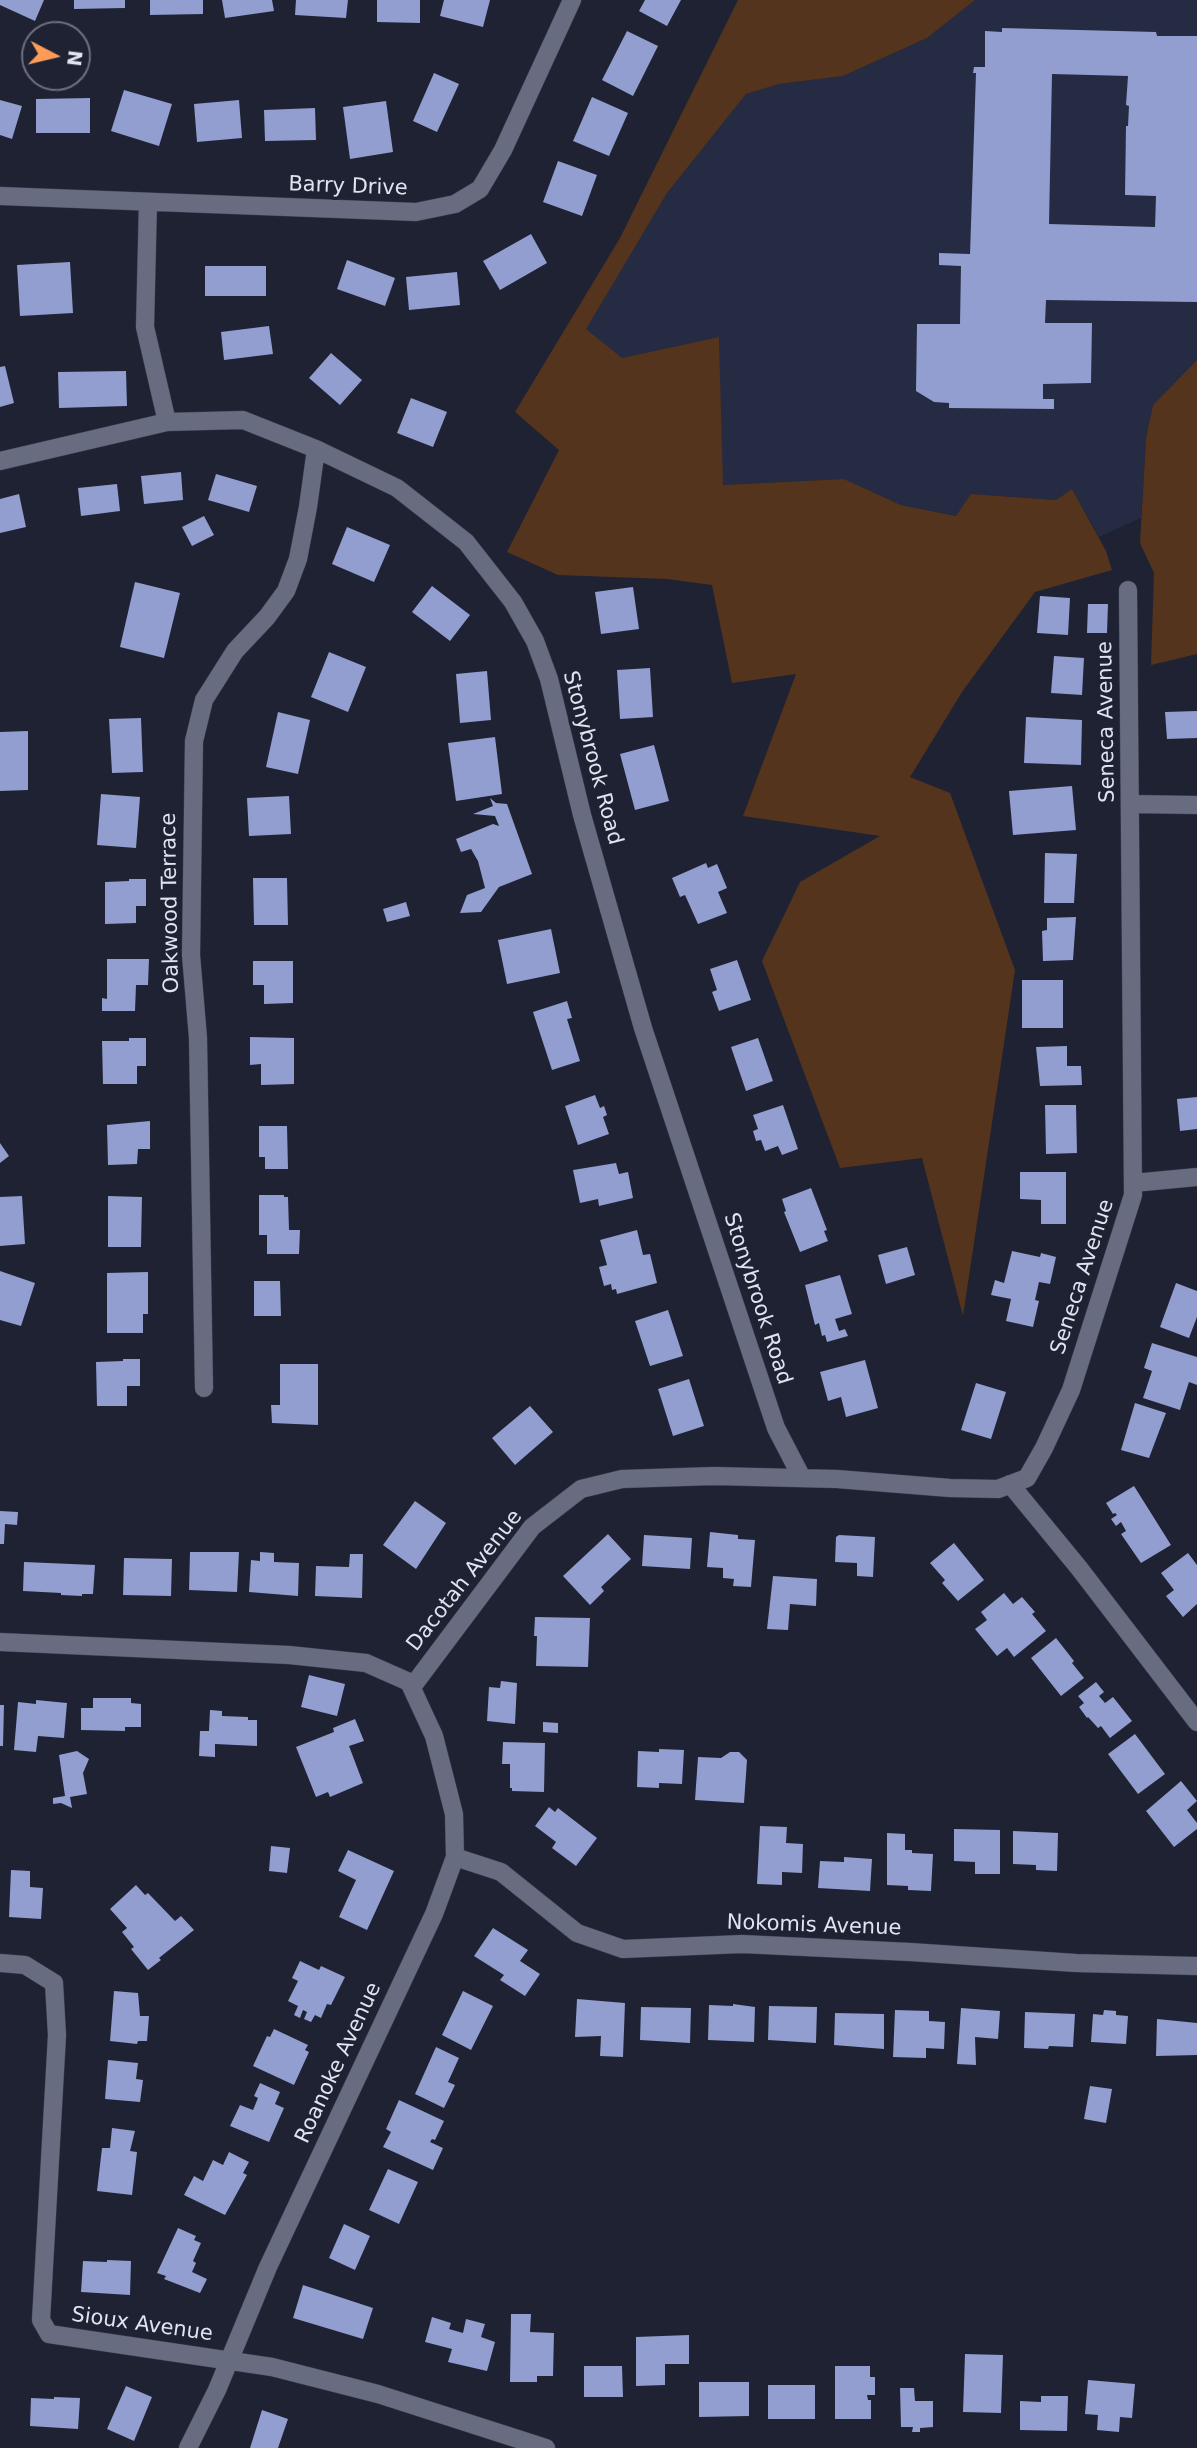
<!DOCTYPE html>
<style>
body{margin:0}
#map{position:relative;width:1197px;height:2448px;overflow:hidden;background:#1e2233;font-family:"DejaVu Sans",sans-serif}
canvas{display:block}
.north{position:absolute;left:21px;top:21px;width:70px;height:70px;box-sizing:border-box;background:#1e2233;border:2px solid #6c707f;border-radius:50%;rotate:97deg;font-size:19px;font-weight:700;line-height:28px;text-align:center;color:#e0e4f0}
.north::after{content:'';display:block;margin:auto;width:24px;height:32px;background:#fd9c57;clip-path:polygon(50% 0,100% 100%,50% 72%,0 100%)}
</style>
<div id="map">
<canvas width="1197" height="2448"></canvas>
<div class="north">N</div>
</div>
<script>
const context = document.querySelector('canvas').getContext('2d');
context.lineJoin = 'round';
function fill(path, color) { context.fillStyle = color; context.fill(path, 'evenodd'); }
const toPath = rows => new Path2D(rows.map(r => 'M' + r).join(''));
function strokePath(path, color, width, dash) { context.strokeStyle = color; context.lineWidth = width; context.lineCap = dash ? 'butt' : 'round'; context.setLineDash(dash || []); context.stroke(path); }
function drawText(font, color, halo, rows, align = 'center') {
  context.font = font + ' "DejaVu Sans",sans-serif'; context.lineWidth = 7; context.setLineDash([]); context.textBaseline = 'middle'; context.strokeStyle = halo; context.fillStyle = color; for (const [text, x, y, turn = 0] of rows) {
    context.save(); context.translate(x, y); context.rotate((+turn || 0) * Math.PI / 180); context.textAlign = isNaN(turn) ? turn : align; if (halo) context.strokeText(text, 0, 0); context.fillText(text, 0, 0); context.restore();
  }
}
fill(toPath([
 [975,0,1197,0,1197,360,1153,405,1146,438,1141,518,1099,537,1072,489,1056,500,971,494,957,516,901,505,844,479,722,485,719,337,622,358,585,329,667,193,746,94,779,84,843,76,927,38]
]), '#252b42');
fill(toPath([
 [738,0,975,0,927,38,843,76,779,84,746,94,667,193,586,329,622,358,719,337,723,485,844,479,901,505,956,516,971,494,1056,500,1072,489,1106,551,1112,570,1035,592,962,692,910,777,950,793,1015,970,963,1316,922,1158,840,1168,762,961,800,882,880,836,743,816,796,674,732,683,712,585,667,579,558,575,507,552,559,450,515,412,620,238],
 [1197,360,1197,654,1151,665,1154,573,1140,543,1146,438,1153,405]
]), '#54341d');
fill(toPath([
 [0,0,44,0,35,21,0,5],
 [74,0,125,0,125,8,74,9],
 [150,0,203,0,203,14,150,15],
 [222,0,272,0,274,11,225,18],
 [296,0,348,0,346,18,295,15],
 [377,0,420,0,420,23,377,22],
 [444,0,490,0,483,27,440,16],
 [645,0,681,0,667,26,639,11],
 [1002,28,1156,32,1157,36,1197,36,1197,302,1046,300,1045,323,1092,323,1091,383,1043,384,1043,399,1054,399,1054,409,949,408,949,403,934,402,916,391,917,324,960,324,961,266,939,265,939,253,970,254,976,73,973,73,974,67,985,67,985,31,1002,32],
 [1052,74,1128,76,1126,105,1129,106,1128,126,1126,126,1125,195,1156,196,1155,227,1049,224],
 [627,31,658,46,633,96,602,80],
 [434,73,459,84,437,132,413,121],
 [124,90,172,104,159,146,111,131],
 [592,97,628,113,609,156,573,141],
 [90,98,90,133,36,133,36,99],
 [0,100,22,106,12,139,0,135],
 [239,100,242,138,197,142,194,104],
 [386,101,393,152,350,159,343,107],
 [315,108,316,140,265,141,264,110],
 [558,161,597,175,582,216,543,202],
 [531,234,547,263,500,290,483,261],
 [347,260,395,278,385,306,337,289],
 [70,262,73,313,20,316,17,265],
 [205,266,266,266,266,296,205,296],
 [457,272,460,305,409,310,406,277],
 [269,326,273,354,224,360,221,332],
 [331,353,362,380,340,405,309,378],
 [5,366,14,403,0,407,0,367],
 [126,371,127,406,59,408,58,372],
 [411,398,447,412,433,447,397,433],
 [181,472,183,500,144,504,141,476],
 [216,474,257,486,249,512,208,500],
 [117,484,120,511,81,516,78,488],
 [19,494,26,527,0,533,0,499],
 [204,516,214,535,192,546,182,527],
 [347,527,390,545,374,582,332,564],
 [135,582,180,593,164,658,120,647],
 [432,586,470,615,450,641,412,612],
 [633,587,639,629,601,634,595,592],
 [1040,596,1070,598,1068,635,1037,633],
 [1088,604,1108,604,1107,633,1087,633],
 [329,652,366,667,348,712,311,697],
 [1054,656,1084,658,1082,695,1051,693],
 [650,668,653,717,620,719,617,670],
 [487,671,491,720,460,723,456,674],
 [1197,711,1197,738,1167,739,1165,712],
 [278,712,310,720,298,774,266,767],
 [1026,717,1082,720,1081,765,1024,763],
 [141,718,143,772,112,773,109,719],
 [28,731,28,790,0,791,0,732],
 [495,737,502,794,456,801,448,743],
 [654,745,669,801,635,810,620,754],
 [1072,786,1076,830,1013,835,1009,791],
 [101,794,140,797,136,848,97,845],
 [289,796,291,834,249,836,247,798],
 [490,798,496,803,507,804,532,874,499,887,481,912,460,913,467,895,485,888,478,861,471,849,461,852,456,839,493,824,499,826,495,816,473,814,493,806],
 [1045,853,1077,854,1074,903,1044,903],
 [706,863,708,868,717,864,727,888,718,892,727,913,698,924,685,895,680,897,672,878],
 [253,878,287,878,288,925,254,925],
 [129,879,146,879,146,906,136,906,136,923,105,924,105,882,129,881],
 [406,902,410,916,387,922,383,909],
 [1076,917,1073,960,1043,961,1042,931,1047,930,1047,918],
 [551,929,560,973,507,984,498,940],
 [107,959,149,959,148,985,136,985,135,1011,102,1011,102,998,107,999],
 [737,960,751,1000,719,1011,712,992,717,990,710,969],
 [253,961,293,961,293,1003,264,1004,264,985,253,985],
 [1022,980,1063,980,1063,1028,1022,1028],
 [567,1001,572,1018,567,1019,580,1061,552,1070,533,1012],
 [250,1037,294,1038,294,1084,261,1085,261,1064,250,1065],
 [129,1038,146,1038,146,1066,137,1066,137,1084,103,1084,102,1041,129,1041],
 [758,1038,773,1081,746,1091,731,1047],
 [1067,1046,1067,1066,1081,1066,1082,1085,1040,1086,1036,1047],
 [595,1095,600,1108,604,1106,607,1115,603,1117,609,1134,578,1145,565,1106],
 [1197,1097,1197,1129,1180,1131,1177,1099],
 [783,1105,798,1149,782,1155,778,1146,765,1151,761,1140,756,1141,753,1131,758,1129,753,1115],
 [1045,1105,1076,1105,1077,1153,1046,1154],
 [150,1121,150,1149,138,1149,137,1164,108,1165,107,1125],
 [259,1126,287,1126,288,1169,265,1169,265,1157,259,1157],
 [0,1143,9,1156,0,1163],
 [616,1163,619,1174,628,1172,633,1198,599,1206,598,1199,580,1203,573,1170],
 [1020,1172,1066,1172,1066,1224,1041,1224,1041,1200,1020,1199],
 [811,1188,827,1230,824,1231,828,1241,800,1252,784,1212,786,1211,782,1199],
 [259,1195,284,1195,284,1197,288,1197,289,1230,300,1230,299,1254,267,1254,267,1235,259,1235],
 [22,1196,25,1244,0,1246,0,1197],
 [108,1196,142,1197,141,1247,108,1247],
 [637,1230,643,1255,650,1254,657,1283,617,1294,616,1289,612,1290,611,1284,604,1286,599,1267,607,1265,600,1240],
 [907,1247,915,1275,886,1284,878,1255],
 [1012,1251,1040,1257,1041,1253,1056,1257,1050,1284,1039,1282,1035,1300,1039,1301,1033,1327,1006,1321,1011,1299,991,1295,995,1280,1004,1283],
 [0,1271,35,1283,21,1326,0,1320],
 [148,1272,148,1314,143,1314,143,1333,107,1333,107,1273],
 [840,1275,852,1314,835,1319,839,1331,845,1329,848,1336,827,1342,825,1335,822,1336,819,1323,815,1325,805,1285],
 [254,1281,280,1281,281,1316,254,1316],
 [1176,1283,1197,1291,1197,1317,1189,1338,1160,1327],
 [668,1310,683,1356,650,1366,635,1321],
 [1152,1343,1197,1357,1197,1385,1189,1382,1180,1410,1143,1398,1152,1371,1144,1368],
 [123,1359,140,1359,140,1386,127,1386,127,1406,97,1406,96,1362,123,1361],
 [865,1360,878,1408,846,1417,841,1397,828,1401,820,1372],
 [280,1364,318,1364,318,1425,272,1423,271,1405,280,1405],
 [689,1379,704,1426,673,1436,658,1389],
 [976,1383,1006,1392,991,1439,961,1430],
 [1135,1403,1166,1413,1149,1458,1121,1450],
 [530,1406,553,1432,515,1465,492,1438],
 [1134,1486,1171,1545,1141,1563,1121,1534,1126,1531,1121,1522,1116,1526,1111,1519,1117,1515,1115,1513,1113,1514,1106,1503],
 [415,1501,446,1523,416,1569,383,1545],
 [0,1511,18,1512,17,1525,5,1524,4,1544,0,1544],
 [710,1532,738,1535,738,1539,755,1540,751,1587,733,1586,734,1579,723,1578,723,1568,707,1567],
 [608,1534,631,1559,601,1587,604,1591,590,1605,563,1576],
 [644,1535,692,1538,690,1569,642,1566],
 [839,1535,875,1537,873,1577,857,1576,857,1563,835,1562,836,1537],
 [954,1543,984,1580,958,1601,942,1583,945,1580,930,1563],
 [190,1552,239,1552,237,1592,189,1590],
 [260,1552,274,1553,274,1562,299,1563,298,1596,249,1592,251,1560,260,1561],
 [1188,1553,1197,1565,1197,1604,1183,1617,1166,1596,1174,1590,1161,1573],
 [350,1554,363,1554,362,1598,315,1596,316,1566,349,1567],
 [124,1558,172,1559,171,1596,123,1595],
 [24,1562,95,1565,93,1594,82,1594,82,1596,61,1595,61,1593,23,1591],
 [773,1576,817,1579,816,1606,790,1604,788,1630,767,1629],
 [1004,1593,1013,1604,1022,1597,1035,1612,1032,1614,1046,1631,1014,1657,1007,1648,997,1656,975,1629,987,1620,981,1612],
 [535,1617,590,1618,588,1667,536,1666,537,1636,534,1636],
 [1056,1638,1074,1661,1072,1663,1084,1678,1061,1696,1031,1658],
 [309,1675,345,1684,337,1716,301,1707],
 [501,1681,517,1683,515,1724,487,1721,489,1687,500,1688],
 [1096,1682,1104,1692,1099,1696,1105,1703,1113,1697,1132,1721,1110,1738,1101,1726,1098,1728,1088,1717,1087,1718,1079,1707,1084,1703,1078,1696],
 [93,1698,131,1698,131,1703,141,1704,141,1727,125,1727,125,1731,81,1730,81,1708,93,1708],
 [36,1700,67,1703,64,1738,38,1736,36,1752,14,1750,18,1702,36,1704],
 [0,1705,4,1705,3,1746,0,1746],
 [210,1710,222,1711,222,1716,248,1717,248,1720,257,1720,257,1746,215,1744,215,1757,199,1756,200,1731,209,1731],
 [355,1719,364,1741,349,1746,363,1783,330,1797,328,1792,316,1797,296,1747,334,1732,333,1728],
 [543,1722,558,1723,558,1733,543,1732],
 [1135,1734,1165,1774,1138,1794,1108,1754],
 [503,1742,545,1743,544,1792,512,1791,512,1788,510,1788,510,1764,502,1764],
 [659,1749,684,1750,682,1784,659,1783,659,1788,637,1787,638,1751,659,1752],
 [77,1751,89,1759,83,1773,87,1794,70,1797,72,1808,61,1803,53,1804,53,1798,65,1796,59,1755],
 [730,1752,739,1752,747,1760,744,1803,695,1800,698,1757,721,1758],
 [1181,1781,1197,1801,1187,1810,1197,1823,1197,1829,1174,1847,1146,1811],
 [549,1807,555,1812,558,1808,597,1838,576,1866,552,1848,556,1842,535,1826],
 [760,1826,787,1827,786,1843,803,1844,802,1873,782,1872,782,1885,757,1884],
 [954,1829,1000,1830,1000,1874,975,1874,975,1862,954,1861],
 [1013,1831,1058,1833,1057,1871,1036,1870,1036,1865,1013,1864],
 [887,1833,905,1834,905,1850,912,1850,912,1853,933,1854,931,1891,908,1890,908,1886,887,1885],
 [271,1846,290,1848,287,1873,269,1871],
 [348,1850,394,1871,367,1930,339,1917,356,1880,338,1871],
 [844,1857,872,1859,870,1891,818,1888,820,1861,844,1862],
 [11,1870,30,1871,30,1887,43,1888,41,1919,9,1917],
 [136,1885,145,1895,148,1893,175,1921,181,1916,194,1930,159,1958,161,1960,148,1970,131,1949,134,1947,122,1932,127,1928,110,1909],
 [493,1928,528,1950,520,1961,540,1974,525,1996,500,1980,504,1975,474,1956],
 [300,1961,319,1970,321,1966,345,1977,331,2005,327,2004,321,2018,315,2015,311,2022,304,2019,307,2012,303,2010,300,2018,294,2015,298,2006,288,2001,298,1981,292,1978],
 [114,1991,138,1993,140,2016,149,2016,147,2041,138,2041,137,2044,110,2041],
 [463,1991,493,2006,471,2050,442,2035],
 [577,1999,625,2003,623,2057,600,2056,601,2036,575,2037],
 [733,2004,755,2007,754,2042,708,2040,709,2005,733,2006],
 [769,2006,817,2007,816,2043,768,2040],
 [641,2007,691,2008,690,2043,640,2040],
 [961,2008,1000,2011,998,2039,975,2037,976,2065,957,2064],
 [895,2010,929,2011,929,2021,945,2022,944,2049,926,2048,926,2058,893,2057],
 [1104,2010,1116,2011,1116,2015,1128,2016,1126,2044,1091,2042,1093,2014,1103,2015],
 [1025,2012,1075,2014,1073,2047,1049,2046,1048,2049,1024,2048],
 [835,2013,884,2014,884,2049,834,2045],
 [1157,2019,1197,2023,1197,2055,1156,2056],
 [274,2029,308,2045,305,2050,309,2052,294,2085,253,2066,267,2036,270,2037],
 [436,2047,459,2058,448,2082,455,2085,444,2108,415,2094],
 [108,2060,138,2063,136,2079,143,2080,140,2102,105,2099],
 [260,2083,280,2092,275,2104,284,2108,269,2142,230,2126,240,2105,253,2110,258,2098,254,2096],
 [1090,2086,1112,2089,1106,2123,1084,2119],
 [399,2100,444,2121,435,2140,432,2139,430,2142,443,2148,433,2170,383,2147,391,2132,386,2129],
 [112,2128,135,2131,130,2151,137,2152,132,2195,97,2191,102,2148,110,2148],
 [229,2152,249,2162,243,2173,247,2175,225,2215,184,2195,194,2176,203,2181,213,2160,223,2165],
 [388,2169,418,2182,399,2224,369,2210],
 [344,2224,370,2236,355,2270,329,2258],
 [178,2228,196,2236,194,2240,201,2243,193,2261,196,2263,192,2272,207,2279,200,2293,164,2279,166,2276,157,2273],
 [107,2260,131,2261,130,2295,81,2292,83,2261,107,2262],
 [303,2285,373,2308,363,2339,293,2318],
 [511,2314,531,2314,530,2332,554,2333,553,2376,537,2376,537,2382,510,2382],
 [432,2317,451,2323,449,2329,463,2333,466,2319,485,2324,481,2337,495,2342,487,2371,448,2362,452,2349,425,2342],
 [689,2335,689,2364,665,2364,665,2385,636,2386,636,2337],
 [965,2354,1003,2355,1001,2413,963,2412],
 [584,2366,622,2366,623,2397,584,2397],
 [835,2366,870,2366,870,2377,875,2377,875,2395,867,2395,868,2400,871,2400,871,2419,835,2419],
 [1088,2380,1135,2384,1132,2418,1120,2417,1119,2432,1097,2430,1098,2415,1085,2414],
 [699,2382,749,2382,749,2416,699,2417],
 [768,2385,815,2385,815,2419,768,2419],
 [126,2386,152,2397,134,2441,107,2429],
 [900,2388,914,2388,915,2401,933,2401,933,2427,920,2428,920,2432,912,2432,913,2427,901,2427],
 [1041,2396,1068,2396,1067,2431,1020,2430,1020,2401,1041,2402],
 [54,2397,80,2398,78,2429,30,2426,31,2398,54,2399],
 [262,2410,288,2419,278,2448,250,2448]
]), '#919ecf');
const minor = toPath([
 [0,196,416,212,455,204,480,189,503,150,572,0],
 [148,202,145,327,167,422],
 [0,461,167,422,243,420,316,449,397,488,466,542,513,602,535,641,549,679,582,815,643,1028,776,1428,802,1478],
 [1131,804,1197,805],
 [1133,1183,1197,1177],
 [204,1388,198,1038,191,955,194,741,204,700,235,651,267,617,286,591,298,559,308,507,316,449],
 [1010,1484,1079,1568,1197,1722],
 [0,1642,289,1655,366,1663,409,1682,434,1736,454,1814,455,1857,434,1914,268,2267,217,2390,188,2448],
 [412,1687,532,1527,581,1489,622,1479,714,1476,837,1479,950,1488,998,1489,1027,1478,1044,1448,1071,1390,1133,1195,1128,590],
 [455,1857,501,1872,577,1933,623,1949,742,1944,910,1952,1076,1963,1197,1966],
 [0,1963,25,1965,54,1983,57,2035,41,2320,49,2334,272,2367,378,2394,546,2448]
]);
strokePath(minor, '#3c3f4d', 19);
strokePath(minor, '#676c81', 18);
drawText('21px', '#e0e4f0', '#1e2233', [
 ["Barry Drive",348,187,2],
 ["Seneca Avenue",1107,722,-91],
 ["Stonybrook Road",592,758,75],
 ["Oakwood Terrace",171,903,-91],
 ["Seneca Avenue",1083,1277,-72],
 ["Stonybrook Road",757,1299,72],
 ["Dacotah Avenue",465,1581,-52],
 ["Nokomis Avenue",814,1926,2],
 ["Roanoke Avenue",339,2063,-65],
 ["Sioux Avenue",142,2325,8]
]);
</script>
